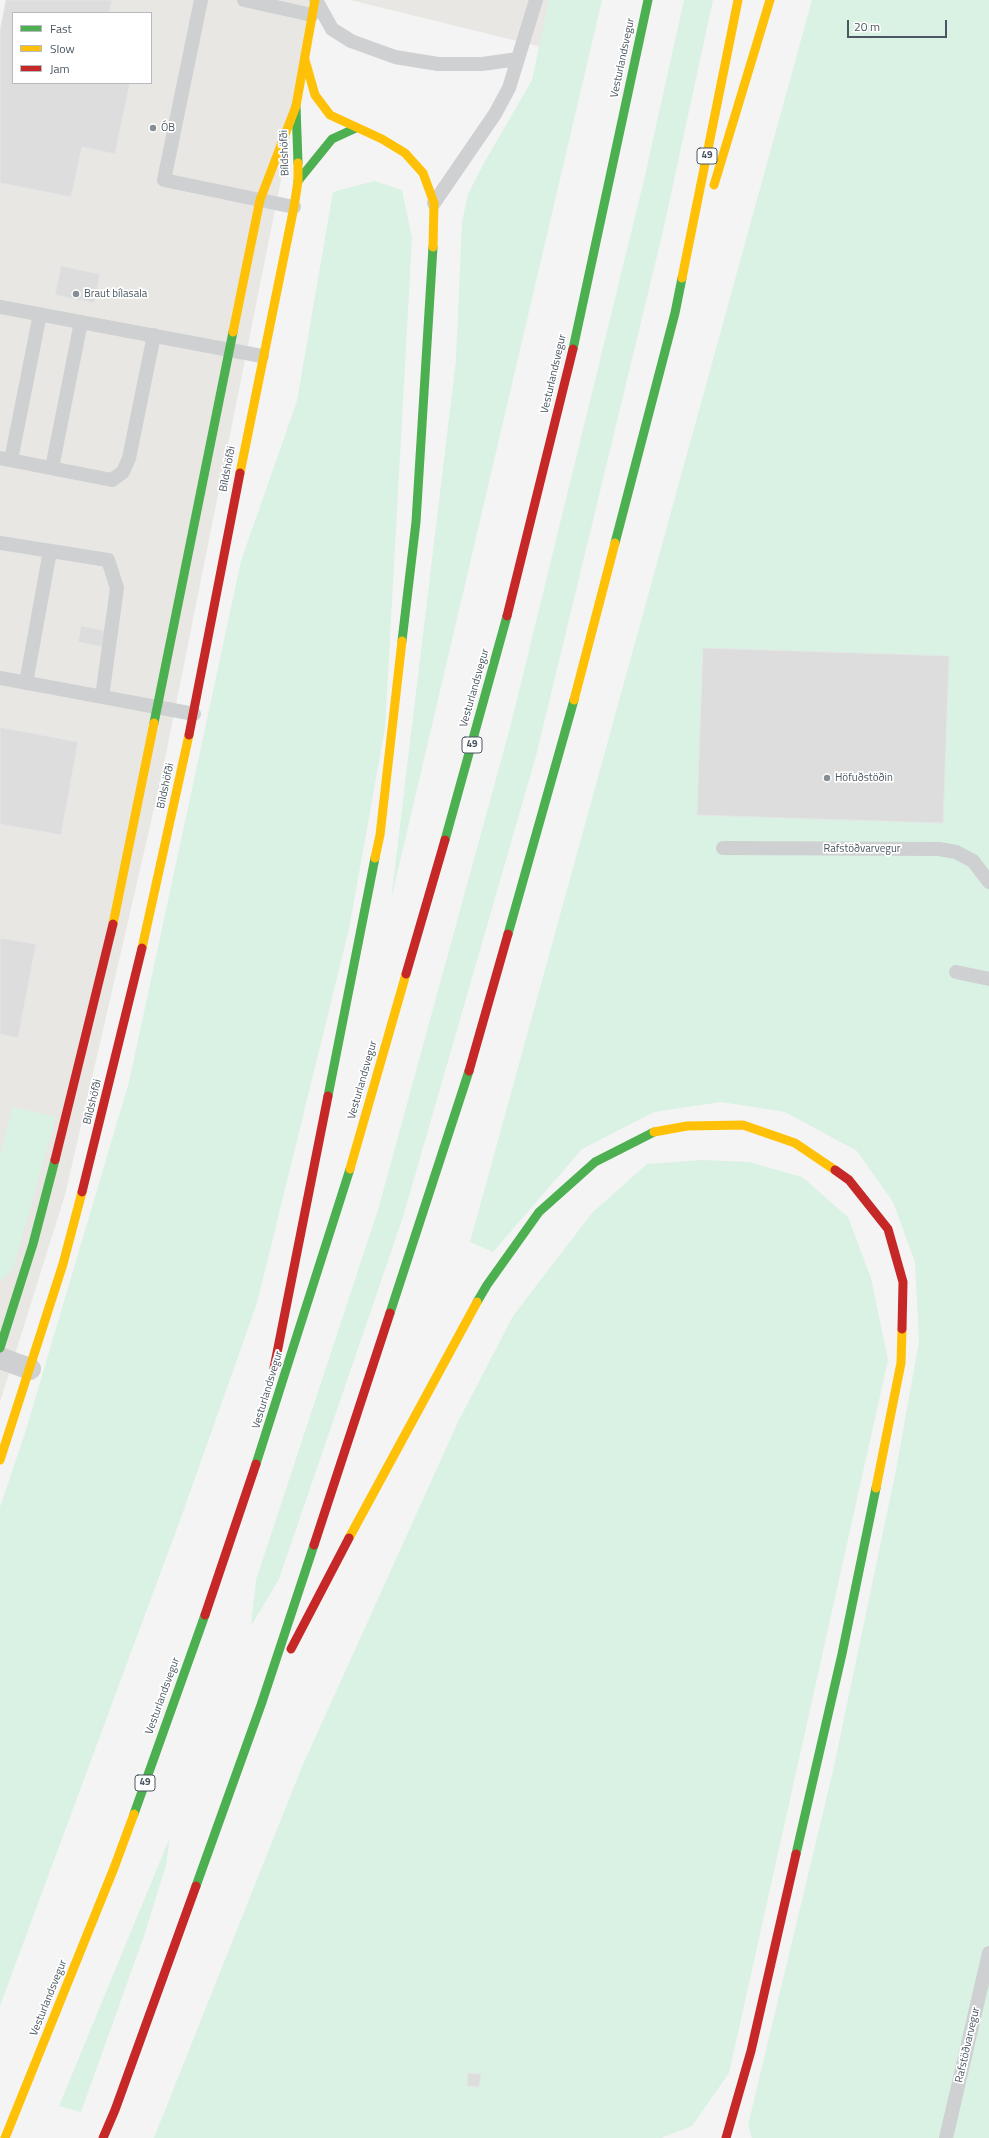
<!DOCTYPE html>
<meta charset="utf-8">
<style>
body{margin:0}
#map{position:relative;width:989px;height:2138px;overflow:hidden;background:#f4f4f4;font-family:"Titillium Web",sans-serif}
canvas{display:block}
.legend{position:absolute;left:12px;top:12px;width:140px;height:72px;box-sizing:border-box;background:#fff;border:1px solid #b7bbc0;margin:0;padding:5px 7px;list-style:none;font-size:12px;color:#4a5661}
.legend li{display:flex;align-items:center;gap:8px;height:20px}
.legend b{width:20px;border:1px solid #b7bbc0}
.scale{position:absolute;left:847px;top:20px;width:100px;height:18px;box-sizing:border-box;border:2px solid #4a5661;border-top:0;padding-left:5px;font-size:12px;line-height:14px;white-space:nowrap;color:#4a5661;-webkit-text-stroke:3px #fff;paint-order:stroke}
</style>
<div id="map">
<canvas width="989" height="2138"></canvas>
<ul class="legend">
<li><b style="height:5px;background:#4caf50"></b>Fast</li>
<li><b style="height:5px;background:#ffc107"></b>Slow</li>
<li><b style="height:5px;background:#c62828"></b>Jam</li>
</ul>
<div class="scale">20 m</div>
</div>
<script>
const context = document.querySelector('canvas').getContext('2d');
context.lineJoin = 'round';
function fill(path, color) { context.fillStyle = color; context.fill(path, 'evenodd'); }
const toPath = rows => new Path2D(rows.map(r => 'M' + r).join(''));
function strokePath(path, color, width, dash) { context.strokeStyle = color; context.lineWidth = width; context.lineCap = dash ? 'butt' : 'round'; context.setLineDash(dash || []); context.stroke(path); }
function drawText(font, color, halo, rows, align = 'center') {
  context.font = font + ' "Titillium Web",sans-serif'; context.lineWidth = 3.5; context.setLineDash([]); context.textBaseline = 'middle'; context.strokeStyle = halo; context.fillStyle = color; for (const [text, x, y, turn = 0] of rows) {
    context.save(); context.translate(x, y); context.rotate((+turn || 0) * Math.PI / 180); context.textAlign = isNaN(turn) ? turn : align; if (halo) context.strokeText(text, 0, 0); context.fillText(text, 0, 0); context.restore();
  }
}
fill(toPath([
 [6,0,317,0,162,774,65,1195,0,1402,0,31],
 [13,13,151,13,151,83,13,83],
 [350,0,561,0,550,49]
]), '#e8e7e3');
fill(toPath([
 [549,0,602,0,391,900,456,360,462,222,468,194,484,163,532,80],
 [684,0,713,0,663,231,536,756,403,1217,279,1579,251,1626,256,1580,378,1210,511,724,644,180],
 [812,0,989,0,989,2138,752,2138,748,2125,833,1771,896,1470,919,1341,915,1262,893,1202,857,1151,785,1112,721,1102,654,1112,582,1149,493,1252,470,1242],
 [374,181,402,190,412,238,385,728,349,929,257,1303,183,1512,0,2006,0,1507,25,1433,129,1082,241,561,297,401,333,192],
 [13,1107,56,1117,13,1269,0,1281,0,1156],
 [702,1160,749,1162,802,1177,848,1217,871,1278,888,1360,729,2073,692,2126,661,2138,154,2138,301,1769,458,1422,513,1316,592,1213,647,1164],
 [170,1837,166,1865,145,1933,81,2112,59,2106]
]), '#d9f2e3');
const building = toPath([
 [6,0,112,0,109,13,13,13,13,83,130,83,115,154,82,147,71,197,0,183,0,31,6,0],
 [61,266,100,274,94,303,55,295,61,266],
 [81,626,107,631,103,647,78,642,81,626],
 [703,648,949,656,943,823,697,815,703,648],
 [0,727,78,742,61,835,0,824,0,727],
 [0,938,36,944,18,1038,0,1034,0,938],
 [468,2073,481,2074,479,2087,467,2086,468,2073]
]);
fill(building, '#ddddde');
strokePath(building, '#e5e6e7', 1);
strokePath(toPath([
 [201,0,164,180,294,207],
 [244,0,312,15],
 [316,0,332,29,351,41,395,57,438,64,482,64,518,59],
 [434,203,495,114,509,88,536,0],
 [0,307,262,356],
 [0,458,112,480,123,472,129,458,154,335],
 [11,460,40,314],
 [52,468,81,322],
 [0,543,108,560,117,588,102,697],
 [0,678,194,714],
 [26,683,50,551],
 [723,848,939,849,956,852,973,861,989,882],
 [956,972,989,979],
 [946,2138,989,1953]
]), '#ced0d2', 14);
strokePath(toPath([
 [0,1358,30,1369]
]), '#ced0d2', 22);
strokePath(toPath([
 [296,106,298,163],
 [298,181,332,139,356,128],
 [573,349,648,0],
 [615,543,675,313,682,278],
 [402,641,416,522,433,247],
 [154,723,233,332],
 [445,840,507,616],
 [508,934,574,700],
 [328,1096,375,858],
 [477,1302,487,1285,539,1212,595,1162,654,1132],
 [390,1313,469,1071],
 [0,1348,33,1244,55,1160],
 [256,1464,350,1169],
 [134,1814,205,1615],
 [796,1854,842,1654,876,1488],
 [196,1886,261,1705,314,1545]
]), '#4caf50', 9);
strokePath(toPath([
 [305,60,315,95,330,115,382,139,405,153,423,173,434,203,433,247],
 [714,185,770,0],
 [682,278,738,0],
 [233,332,260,200,296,106,315,0],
 [240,473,294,207,298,181,298,163],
 [574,700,615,543],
 [375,858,380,835,402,641],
 [113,924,154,723],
 [142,948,189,735],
 [654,1132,687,1126,743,1125,795,1143,835,1170],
 [350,1169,406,974],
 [0,1460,63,1264,82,1192],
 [876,1488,901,1363,902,1329],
 [349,1538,477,1302],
 [5,2138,114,1868,134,1814]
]), '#ffc107', 9);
strokePath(toPath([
 [507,616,573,349],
 [189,735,240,473],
 [406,974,445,840],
 [469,1071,508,934],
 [55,1160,113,924],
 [835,1170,849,1180,888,1229,903,1282,902,1329],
 [82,1192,142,948],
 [274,1368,328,1096],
 [314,1545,390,1313],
 [205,1615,256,1464],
 [291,1649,349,1538],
 [103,2138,115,2110,196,1886],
 [726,2138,751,2051,796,1854]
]), '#c62828', 9);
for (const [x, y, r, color] of [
 [153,128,4,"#868d94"],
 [76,294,4,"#868d94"],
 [827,778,4,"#868d94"]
]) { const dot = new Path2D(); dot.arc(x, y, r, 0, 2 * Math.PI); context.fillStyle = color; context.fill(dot); strokePath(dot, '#fff', 1.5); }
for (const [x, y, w] of [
 [707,156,20],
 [472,745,20],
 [145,1783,20]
]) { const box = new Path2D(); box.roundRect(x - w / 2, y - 8, w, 16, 3); context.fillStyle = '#fff'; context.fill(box); strokePath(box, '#4a5661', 1); }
drawText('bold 10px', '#4a5661', null, [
 ["49",707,156],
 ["49",472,745],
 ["49",145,1783]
]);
drawText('11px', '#4a5661', '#fff', [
 ["Vesturlandsvegur",623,58,-78],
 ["Bíldshöfði",285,153,-92],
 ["Vesturlandsvegur",554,374,-77],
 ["Bíldshöfði",228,469,-79],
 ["Vesturlandsvegur",475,688,-74],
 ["Bíldshöfði",166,786,-78],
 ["Rafstöðvarvegur",862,849],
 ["Vesturlandsvegur",363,1080,-74],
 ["Bíldshöfði",93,1102,-76],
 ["Vesturlandsvegur",268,1390,-73],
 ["Vesturlandsvegur",163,1696,-70],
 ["Vesturlandsvegur",49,1998,-68],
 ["Rafstöðvarvegur",968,2045,-77]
]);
drawText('11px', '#4a5661', '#fff', [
 ["ÓB",161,128],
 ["Braut bílasala",84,294],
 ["Höfuðstöðin",835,778]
], 'left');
</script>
